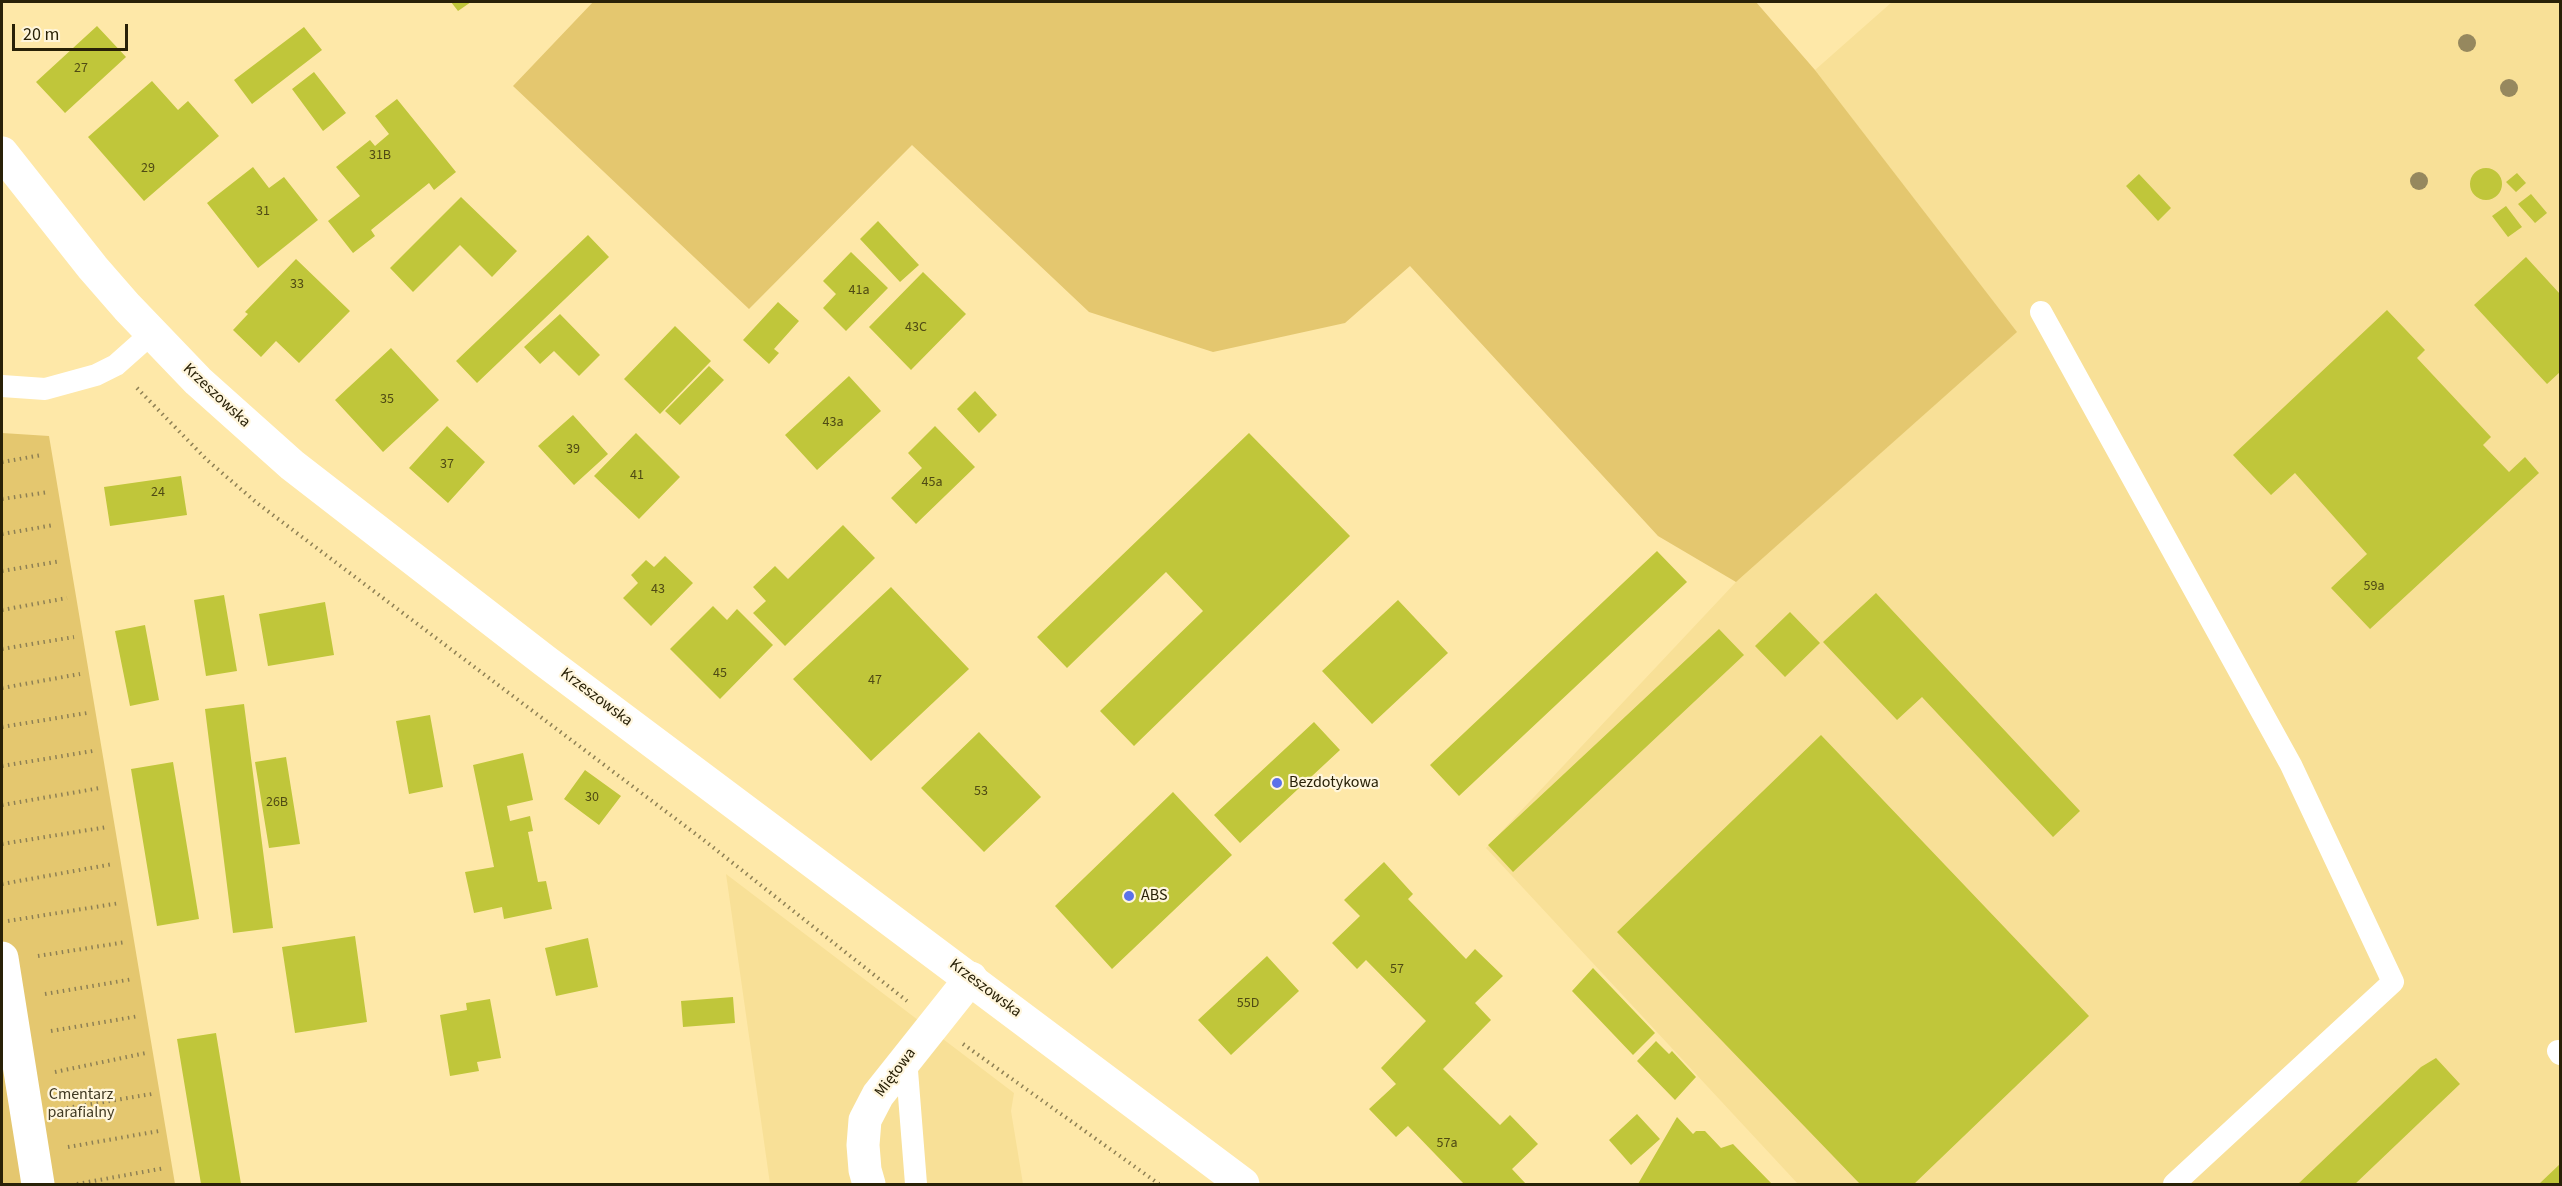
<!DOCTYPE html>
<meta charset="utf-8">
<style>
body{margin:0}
#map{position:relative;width:2562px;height:1186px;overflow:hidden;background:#fee8a8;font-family:"Source Sans 3",sans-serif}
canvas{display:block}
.frame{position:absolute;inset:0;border:3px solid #292107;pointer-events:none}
.scale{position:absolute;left:12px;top:24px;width:116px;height:27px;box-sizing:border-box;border:3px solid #292107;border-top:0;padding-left:8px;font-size:18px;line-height:21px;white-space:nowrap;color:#292107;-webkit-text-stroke:4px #fff6dd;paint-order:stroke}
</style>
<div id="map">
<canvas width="2562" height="1186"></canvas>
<div class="frame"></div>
<div class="scale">20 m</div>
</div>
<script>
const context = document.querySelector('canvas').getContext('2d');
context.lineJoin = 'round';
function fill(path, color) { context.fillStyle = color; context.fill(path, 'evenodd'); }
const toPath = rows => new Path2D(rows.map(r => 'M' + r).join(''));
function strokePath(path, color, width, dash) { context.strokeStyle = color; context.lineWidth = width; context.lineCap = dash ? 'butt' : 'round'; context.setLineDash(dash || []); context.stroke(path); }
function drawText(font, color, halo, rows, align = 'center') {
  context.font = font + ' "Source Sans 3",sans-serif'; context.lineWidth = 4.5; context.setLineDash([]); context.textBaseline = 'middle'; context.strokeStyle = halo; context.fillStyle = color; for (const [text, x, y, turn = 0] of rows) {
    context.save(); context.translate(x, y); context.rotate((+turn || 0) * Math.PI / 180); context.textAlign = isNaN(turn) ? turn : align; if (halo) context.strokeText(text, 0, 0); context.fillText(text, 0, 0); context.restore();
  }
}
fill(toPath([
 [1892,2,2560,2,2560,1184,1798,1184,1486,848,1736,582,2016,332,1815,70],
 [726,874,1014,1093,1011,1111,1023,1184,770,1184]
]), '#f8e097');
fill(toPath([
 [593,2,1756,2,1815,70,2017,332,1736,582,1658,536,1410,266,1345,323,1213,352,1089,312,912,145,749,309,513,86],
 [2,433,49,436,175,1184,2,1184]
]), '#e4c76f');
fill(toPath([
 [451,2,471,2,458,11],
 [97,26,126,57,65,113,36,82],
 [304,27,322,50,252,104,234,80],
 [314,72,346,113,323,131,292,89],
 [152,81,178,110,188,101,219,136,144,201,88,137],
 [397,99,456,172,434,190,429,183,371,230,375,236,353,253,328,221,360,196,336,167,370,140,375,146,389,134,375,116],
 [253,167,269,188,284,177,318,220,258,268,207,203],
 '2470 184a16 16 0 1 1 32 0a16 16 0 1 1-32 0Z',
 [2517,173,2526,183,2516,192,2506,182],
 [2139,174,2171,208,2158,221,2126,186],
 [2531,194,2547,213,2535,223,2518,204],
 [461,197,517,251,492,277,460,245,413,292,390,268],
 [2506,206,2522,227,2508,237,2492,216],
 [878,221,919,265,900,282,860,239],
 [588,235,609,257,477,383,456,361],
 [851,252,888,288,846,331,823,308,836,294,823,281],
 [2526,257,2560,294,2560,372,2547,384,2474,305],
 [296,259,350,311,299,363,276,341,261,357,233,330,248,314,245,312],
 [923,272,966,314,911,370,869,327],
 [778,302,799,321,774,349,779,353,769,364,743,340],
 [2387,310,2425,350,2417,358,2491,437,2483,445,2509,472,2525,457,2539,473,2370,629,2331,588,2367,554,2295,473,2271,495,2233,455],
 [560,314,600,355,579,376,554,351,540,364,524,347],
 [675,326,711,361,660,414,624,379],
 [391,348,439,400,383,452,335,400],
 [709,366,724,380,680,425,665,411],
 [849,376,881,411,817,470,785,435],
 [975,391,997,415,979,433,957,409],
 [573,415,608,454,574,485,538,446],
 [447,426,485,462,448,503,409,468],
 [935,426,975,467,916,524,891,498,922,468,908,453],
 [636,433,680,477,639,519,594,476],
 [1249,433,1350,536,1134,746,1100,711,1203,611,1166,572,1067,668,1037,637],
 [181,476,187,515,110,526,104,487],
 [843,525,875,558,785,646,753,613,766,601,753,587,775,566,788,579],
 [1657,551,1687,582,1459,796,1430,765],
 [665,556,693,583,651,626,623,598,638,583,631,575,646,560,654,567],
 [891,587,969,669,871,761,793,679],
 [1876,593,2080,811,2053,837,1922,697,1897,720,1823,642],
 [224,595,237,671,206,676,194,600],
 [1398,600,1448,653,1372,724,1322,671],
 [325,602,334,655,268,666,259,614],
 [713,606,727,620,737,609,773,645,720,699,670,649],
 [1790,612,1820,643,1785,677,1755,646],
 [145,625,159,700,130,706,115,631],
 [1719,629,1744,655,1513,872,1488,845],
 [244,704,273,928,233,933,205,709],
 [430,715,443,787,409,794,396,721],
 [1314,722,1340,750,1240,843,1214,815],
 [979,732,1041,797,984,852,921,788],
 [1821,735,2089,1016,1914,1184,1860,1184,1617,932],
 [523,753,533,800,507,806,510,821,530,816,533,831,528,832,538,882,546,881,552,909,504,919,502,907,474,913,465,872,494,867,473,765],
 [286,757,300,844,269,848,255,762],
 [173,762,199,919,157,926,131,769],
 [585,770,621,796,599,825,564,799],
 [1173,792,1232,855,1112,969,1055,906],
 [1384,862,1413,894,1408,899,1466,959,1475,949,1503,976,1475,1003,1491,1020,1443,1069,1500,1125,1510,1115,1538,1144,1512,1169,1526,1184,1464,1184,1408,1126,1396,1137,1369,1109,1396,1084,1381,1068,1426,1021,1366,960,1357,969,1332,943,1360,916,1344,900],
 [355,936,367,1022,295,1033,282,947],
 [588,938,598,987,556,996,545,948],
 [1267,956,1299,991,1231,1055,1198,1020],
 [1593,968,1655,1033,1633,1055,1572,991],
 [733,997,735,1023,683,1027,681,1001],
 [490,999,501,1058,477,1062,479,1071,450,1076,440,1015,467,1010,466,1003],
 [216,1033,241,1184,201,1184,177,1039],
 [1656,1041,1669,1054,1672,1051,1696,1077,1675,1100,1637,1061],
 [2436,1058,2460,1084,2355,1184,2298,1184,2421,1067],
 [1637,1114,1660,1139,1631,1165,1609,1140],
 [1677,1117,1693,1134,1696,1131,1705,1131,1721,1148,1733,1144,1772,1184,1638,1184],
 [2560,1164,2560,1184,2539,1184]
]), '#c0c63a');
strokePath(toPath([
 [137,388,207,460,257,503,705,841,907,1001],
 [2,462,42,455],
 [2,499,49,492],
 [2,534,54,525],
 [2,571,61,561],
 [2,610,67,598],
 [2,649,74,637],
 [2,688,80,674],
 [2,727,87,713],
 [2,766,93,751],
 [2,805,100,788],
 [2,844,107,827],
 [2,884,113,864],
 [8,921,120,903],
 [38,956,126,942],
 [45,994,133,979],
 [51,1031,139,1016],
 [963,1044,1159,1184],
 [55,1072,146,1053],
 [61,1109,152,1094],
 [68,1147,159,1131],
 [77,1184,165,1168]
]), '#8e8054', 4, [1.5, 4.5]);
strokePath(toPath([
 [2041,312,2291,765,2393,982,2174,1184],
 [2,386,45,389,96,375,116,365,152,333],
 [2558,1051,2560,1054],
 [906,1058,916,1184]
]), '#fff', 22);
strokePath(toPath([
 [2,958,38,1184]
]), '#fff', 33);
strokePath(toPath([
 [869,1184,865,1170,863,1145,865,1120,878,1095,971,978]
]), '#fff', 33);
strokePath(toPath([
 [2,153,93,268,127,307,198,381,292,465,545,661,1243,1184]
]), '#fff', 33);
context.fillStyle = '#96885e';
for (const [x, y] of [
 [2467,43],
 [2509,88],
 [2419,181]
]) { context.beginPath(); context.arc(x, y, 9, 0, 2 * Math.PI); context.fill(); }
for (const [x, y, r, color] of [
 [1277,783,6,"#5c72e9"],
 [1129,896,6,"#5c72e9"]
]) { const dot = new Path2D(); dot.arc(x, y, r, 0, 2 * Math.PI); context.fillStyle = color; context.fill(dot); strokePath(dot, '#fff6dd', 2); }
drawText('14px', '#4f4a14', null, [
 ["27",81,69],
 ["31B",380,156],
 ["29",148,169],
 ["31",263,212],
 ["33",297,285],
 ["41a",859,291],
 ["43C",916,328],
 ["35",387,400],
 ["43a",833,423],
 ["39",573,450],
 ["37",447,465],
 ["41",637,476],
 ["45a",932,483],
 ["24",158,493],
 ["59a",2374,587],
 ["43",658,590],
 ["45",720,674],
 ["47",875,681],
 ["53",981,792],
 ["30",592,798],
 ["26B",277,803],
 ["57",1397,970],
 ["55D",1248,1004],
 ["57a",1447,1144]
]);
drawText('16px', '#292107', '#fff6dd', [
 ["Krzeszowska",216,396,43],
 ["Krzeszowska",596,698,37],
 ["Krzeszowska",985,989,37],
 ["Miętowa",896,1073,-53]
]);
drawText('16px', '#292107', '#fff6dd', [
 ["Bezdotykowa",1289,783],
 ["ABS",1141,896]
], 'left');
drawText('16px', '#403922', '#fff6dd', [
 ["Cmentarz",81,1095],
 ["parafialny",81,1113]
]);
</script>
